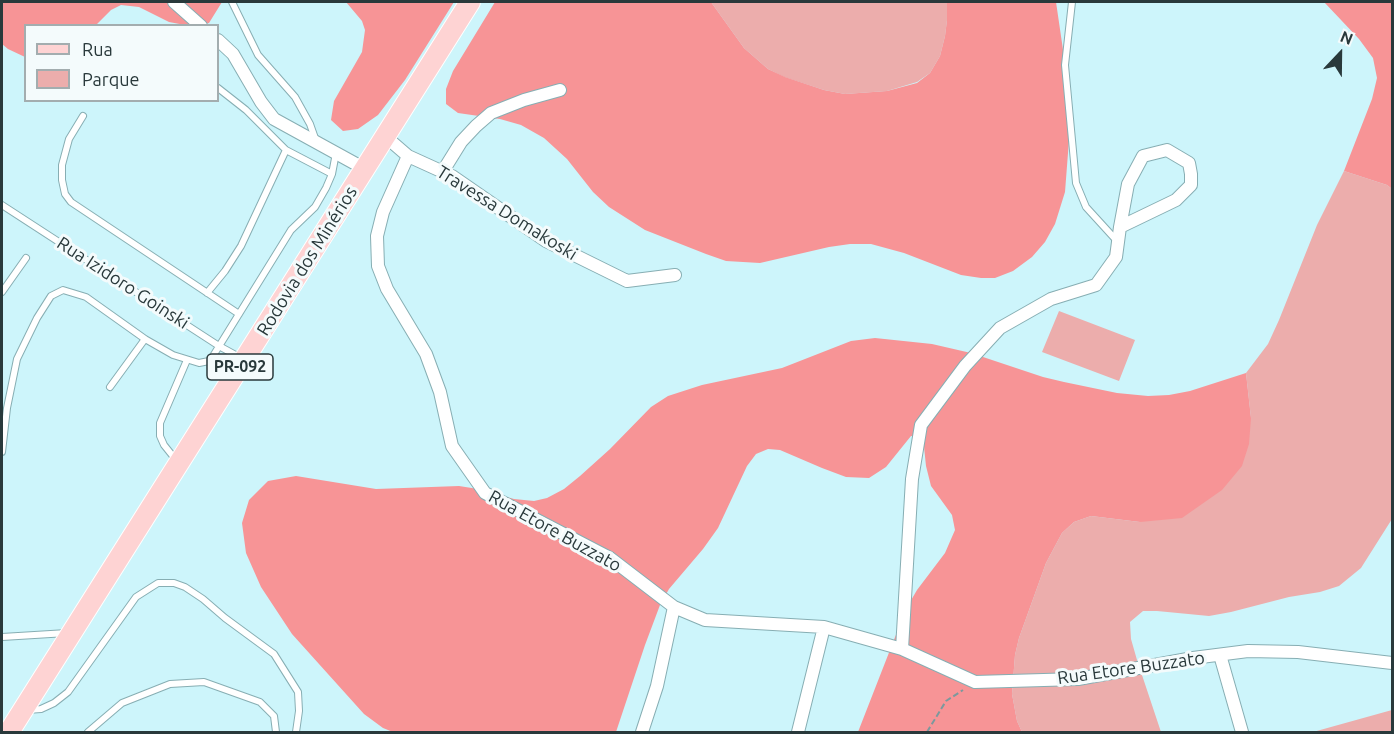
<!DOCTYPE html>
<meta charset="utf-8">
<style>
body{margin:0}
#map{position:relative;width:1394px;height:734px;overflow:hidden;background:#cdf5fb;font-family:Ubuntu,sans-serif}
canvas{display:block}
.frame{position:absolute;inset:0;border:3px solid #29393b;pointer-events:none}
.legend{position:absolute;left:24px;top:24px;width:195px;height:78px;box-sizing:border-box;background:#f4fbfc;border:2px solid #a3adaf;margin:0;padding:8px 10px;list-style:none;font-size:18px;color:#29393b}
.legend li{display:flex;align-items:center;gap:12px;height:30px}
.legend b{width:30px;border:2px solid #a3adaf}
.north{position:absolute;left:1310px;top:24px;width:60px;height:60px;-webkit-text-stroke:4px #f4fbfc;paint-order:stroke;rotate:22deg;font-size:16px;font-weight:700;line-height:24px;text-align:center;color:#29393b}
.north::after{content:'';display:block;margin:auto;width:21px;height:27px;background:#29393b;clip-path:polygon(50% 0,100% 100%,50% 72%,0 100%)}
</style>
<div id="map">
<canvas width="1394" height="734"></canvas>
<div class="frame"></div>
<ul class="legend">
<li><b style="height:8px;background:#fed3d3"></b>Rua</li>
<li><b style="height:16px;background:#ecadac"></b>Parque</li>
</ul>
<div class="north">N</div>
</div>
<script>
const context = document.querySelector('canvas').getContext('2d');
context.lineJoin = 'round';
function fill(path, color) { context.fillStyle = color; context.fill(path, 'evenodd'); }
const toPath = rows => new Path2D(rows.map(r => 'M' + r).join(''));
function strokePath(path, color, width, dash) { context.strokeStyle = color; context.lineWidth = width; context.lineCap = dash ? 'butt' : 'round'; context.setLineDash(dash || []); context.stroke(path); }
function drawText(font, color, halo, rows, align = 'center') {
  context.font = font + ' Ubuntu,sans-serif'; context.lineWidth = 6; context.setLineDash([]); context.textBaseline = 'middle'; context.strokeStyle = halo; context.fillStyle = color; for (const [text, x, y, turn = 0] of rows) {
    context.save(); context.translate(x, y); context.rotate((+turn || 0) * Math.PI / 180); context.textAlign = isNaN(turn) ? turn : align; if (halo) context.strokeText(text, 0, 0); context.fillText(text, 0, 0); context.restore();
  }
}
fill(toPath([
 [711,2,947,2,947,20,945,36,940,56,930,73,917,82,887,91,845,94,824,90,784,77,768,69,744,48],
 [1344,171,1387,185,1392,189,1392,519,1361,568,1339,586,1320,592,1289,597,1231,612,1209,616,1157,611,1143,611,1130,622,1131,639,1137,660,1161,732,1022,732,1017,721,1012,694,1015,655,1019,638,1046,563,1062,533,1074,522,1091,516,1140,522,1251,418,1246,373,1268,344,1279,320,1317,225],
 [1059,311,1135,340,1119,381,1042,352],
 [1392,710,1392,732,1313,732]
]), '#ecadac');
fill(toPath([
 [2,2,222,2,209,23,200,25,185,25,169,22,139,7,121,5,111,10,96,25,26,26,25,57,8,49,2,44],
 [346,2,454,2,405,80,378,115,358,129,343,131,331,120,334,101,362,52,365,30,362,21],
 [495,2,711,2,744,48,768,69,785,77,824,90,845,94,887,91,917,83,930,73,940,56,945,36,947,20,947,2,1056,2,1067,77,1069,140,1065,192,1055,224,1045,242,1032,257,1013,271,995,278,981,278,961,275,904,253,871,244,850,244,829,247,760,263,726,261,706,254,645,230,609,207,593,192,567,159,544,138,521,125,500,119,458,113,446,104,446,89,453,71],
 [1324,2,1392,2,1392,189,1387,185,1344,171,1372,99,1377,78,1373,58,1359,39],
 [875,338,932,344,971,353,1043,377,1064,382,1117,393,1148,396,1169,395,1190,391,1246,373,1251,418,1249,444,1242,466,1222,490,1182,518,1140,522,1091,516,1074,522,1062,533,1046,563,1019,638,1015,655,1012,694,1017,721,1022,732,858,732,906,609,917,590,945,553,955,530,952,515,931,486,926,466,923,437,911,436,886,467,869,478,846,477,822,468,780,450,768,449,756,454,747,466,718,528,703,549,669,589,660,605,645,645,616,732,393,732,383,728,364,714,292,634,261,587,246,553,242,523,249,500,268,481,296,476,376,489,459,486,478,489,514,499,534,501,547,498,564,489,580,476,610,449,651,407,668,396,702,385,782,368,851,341]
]), '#f79496');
const service = toPath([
 [232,2,258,55,295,97,310,124,316,141],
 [1072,2,1065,65,1076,183,1086,207,1117,241],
 [218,88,246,110,286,150,332,174],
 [83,116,69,139,62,165,62,180,65,194,71,202,239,314],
 [2,205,219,346,241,358],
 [2,292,26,258],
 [207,293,225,271,241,246,286,150],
 [110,387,145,339],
 [2,452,7,408,17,359,37,318,51,296,63,290,86,297,145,339,173,355,199,363,209,361,213,356,291,230,315,207,326,188,332,174,336,153],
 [176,460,164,445,160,436,160,423,187,360],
 [2,637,67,633],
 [27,710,41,709,54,703,68,692,136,597,158,583,174,583,185,587,203,599,225,618,274,654,298,692,299,711,296,732],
 [88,732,122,703,170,684,204,682,260,702,274,716,276,732]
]);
const minor = toPath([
 [174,2,201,26],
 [218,40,233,54,261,102,274,119,365,169],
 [386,137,408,156,383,212,377,236,378,266,387,289,426,354,440,392,452,446,485,493,610,558,674,607,705,620,824,627,902,649,975,682,1078,679,1193,658,1248,651,1298,652,1392,663],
 [408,156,452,176,546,241,627,281,675,275],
 [443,171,461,142,476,126,491,113,524,100,560,90],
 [902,649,912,479,921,425,965,366,1000,328,1051,299,1096,285,1116,257,1120,227,1128,184,1143,156,1167,150,1189,163,1191,174,1191,185,1176,200,1120,227],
 [1220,655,1242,732],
 [642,732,657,686,674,607],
 [798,732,824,627]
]);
const primary = toPath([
 [9,732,470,2]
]);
strokePath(service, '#87aeb3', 8);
strokePath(minor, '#87aeb3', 14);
strokePath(primary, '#fff', 22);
strokePath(toPath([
 [927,732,946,701,963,690]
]), '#7c999d', 2, [6, 3]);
strokePath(service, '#fff', 6);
strokePath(minor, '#fff', 12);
strokePath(primary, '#fed3d3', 20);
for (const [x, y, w] of [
 [240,367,66]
]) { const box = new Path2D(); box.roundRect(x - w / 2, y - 13, w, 26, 4.5); context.fillStyle = '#f4fbfc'; context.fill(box); strokePath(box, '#29393b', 1.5); }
drawText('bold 16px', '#29393b', null, [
 ["PR-092",240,367]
]);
drawText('18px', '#29393b', '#f4fbfc', [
 ["Travessa Domakoski",507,213,32],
 ["Rodovia dos Minérios",307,261,-58],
 ["Rua Izidoro Goinski",123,283,33],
 ["Rua Etore Buzzato",555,531,29],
 ["Rua Etore Buzzato",1131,668,-8]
]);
</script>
